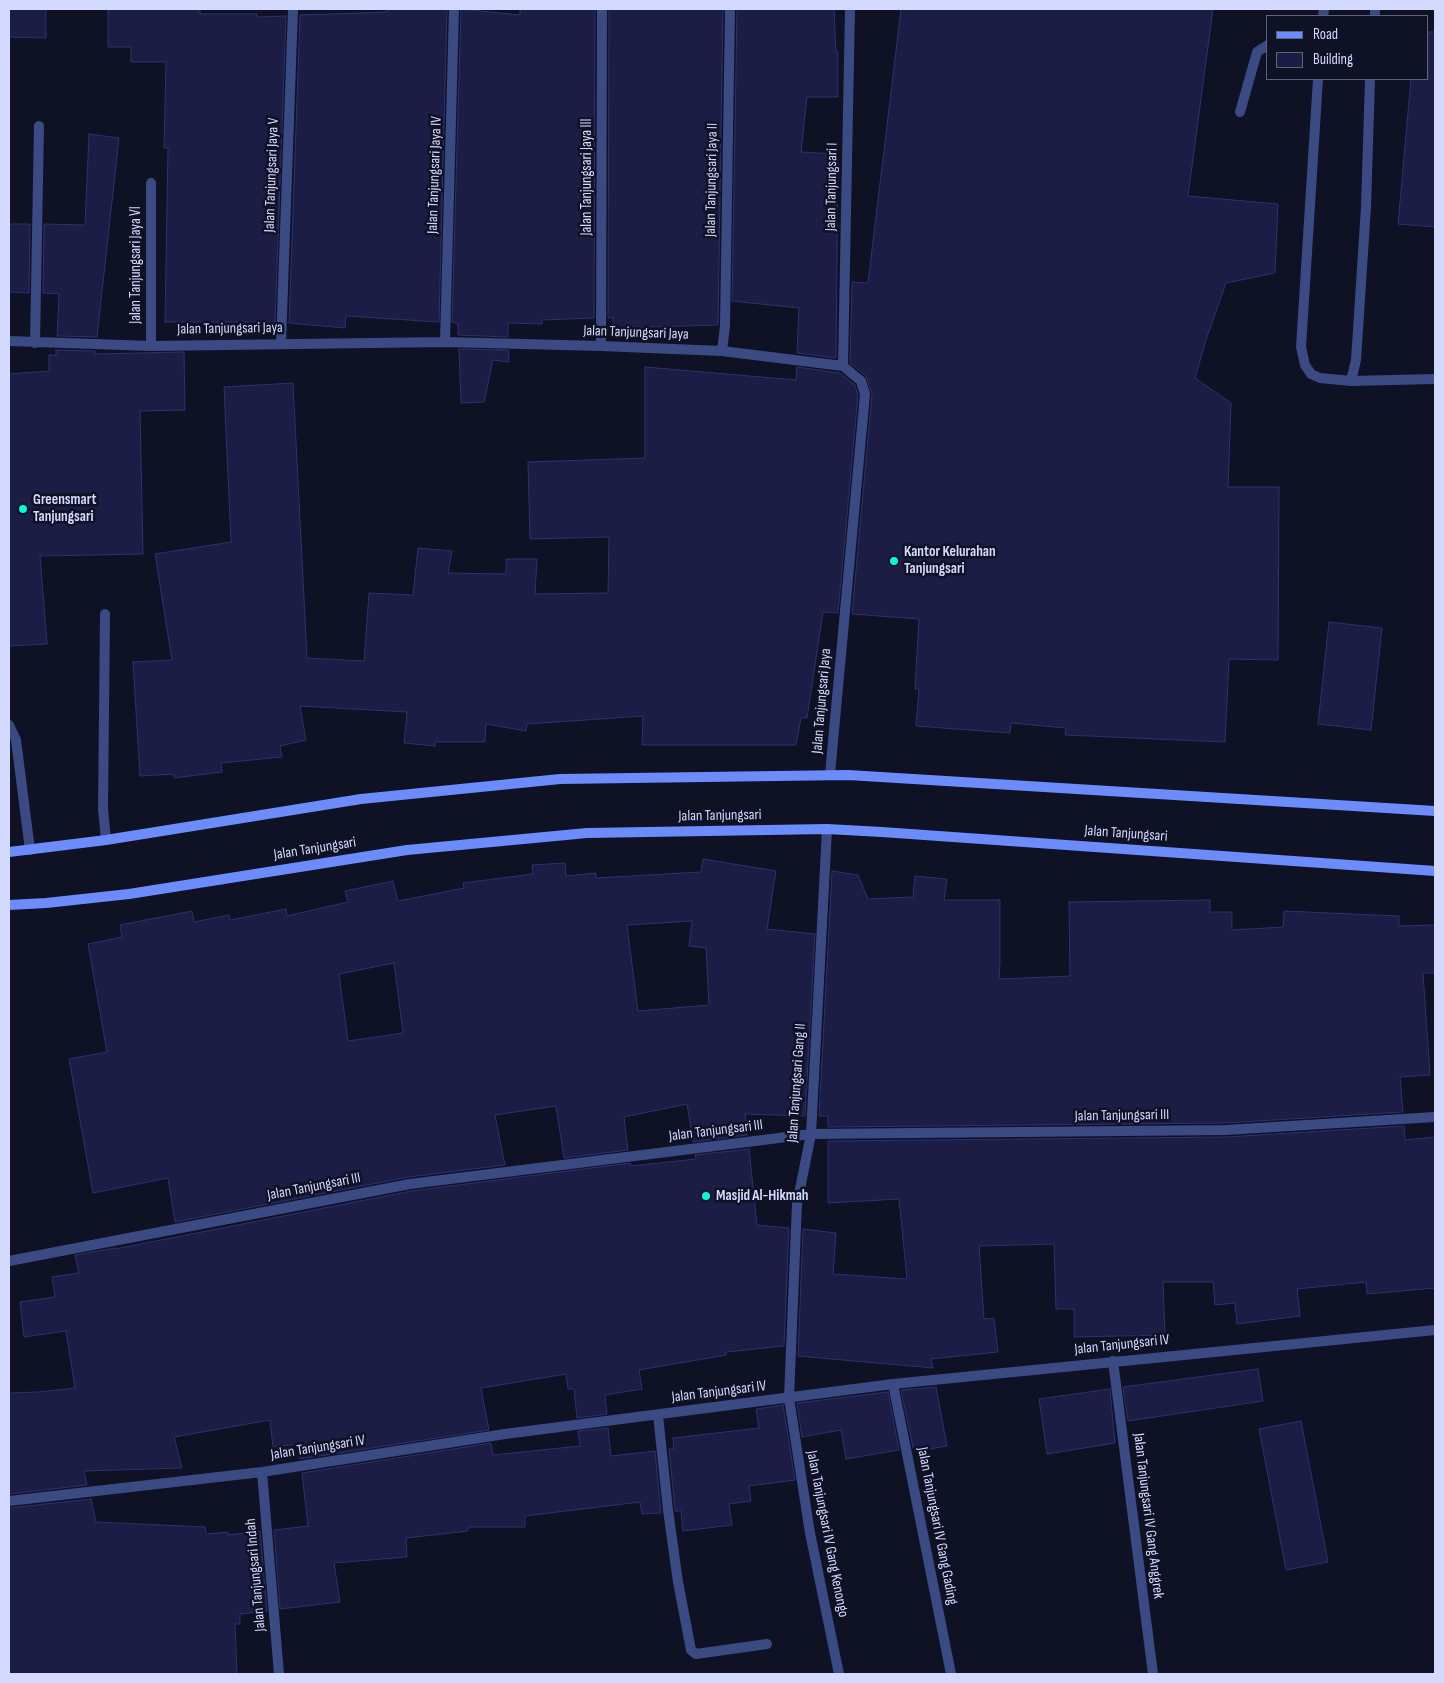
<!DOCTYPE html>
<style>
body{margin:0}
#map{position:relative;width:1444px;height:1683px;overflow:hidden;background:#0f1125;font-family:"Sofia Sans Condensed",sans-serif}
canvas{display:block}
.frame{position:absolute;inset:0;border:10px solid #d4d9fe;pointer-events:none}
.legend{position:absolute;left:1266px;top:15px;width:162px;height:65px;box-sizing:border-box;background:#0f1125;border:1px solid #5e617c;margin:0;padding:6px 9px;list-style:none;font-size:15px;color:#d4d9fe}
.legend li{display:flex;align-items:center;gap:10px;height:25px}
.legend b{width:25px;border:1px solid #5e617c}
</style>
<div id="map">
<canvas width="1444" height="1683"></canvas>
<div class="frame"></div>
<ul class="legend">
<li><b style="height:6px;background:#6d8cfc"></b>Road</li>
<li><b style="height:14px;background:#1c1d45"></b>Building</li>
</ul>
</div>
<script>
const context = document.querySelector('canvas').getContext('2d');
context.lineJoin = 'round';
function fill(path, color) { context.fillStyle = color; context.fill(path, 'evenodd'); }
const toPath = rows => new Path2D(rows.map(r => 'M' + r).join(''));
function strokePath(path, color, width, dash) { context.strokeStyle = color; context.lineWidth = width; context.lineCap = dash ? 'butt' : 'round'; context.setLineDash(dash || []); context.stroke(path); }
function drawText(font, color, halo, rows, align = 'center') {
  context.font = font + ' "Sofia Sans Condensed",sans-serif'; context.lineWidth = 5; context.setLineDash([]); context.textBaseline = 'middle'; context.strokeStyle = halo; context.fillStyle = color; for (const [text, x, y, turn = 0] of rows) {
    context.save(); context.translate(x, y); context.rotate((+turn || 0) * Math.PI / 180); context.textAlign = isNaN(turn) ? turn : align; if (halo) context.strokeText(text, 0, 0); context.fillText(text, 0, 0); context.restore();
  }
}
const building = toPath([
 [9,9,46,9,46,38,9,37,9,9],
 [108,9,200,9,200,14,257,14,257,17,286,16,275,322,165,322,168,148,164,148,166,62,131,62,131,47,108,47,108,9],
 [387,9,447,9,439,322,346,316,345,328,289,323,300,15,387,12,387,9],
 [461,9,520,15,520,9,595,9,594,318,542,320,542,324,508,323,508,337,458,335,458,324,452,322,461,9],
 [609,9,723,9,718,325,613,328,613,317,608,318,609,9],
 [737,9,834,9,836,52,838,52,838,97,807,97,801,152,838,154,836,358,797,353,799,308,732,301,737,9],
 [901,9,1213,9,1188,196,1278,204,1275,273,1226,283,1206,340,1195,378,1231,403,1228,487,1279,487,1278,660,1229,659,1225,742,1065,735,1066,728,1011,723,1010,733,916,726,919,689,915,689,919,619,852,614,872,394,866,376,850,363,852,282,868,283,901,9],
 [1428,32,1435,32,1435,227,1398,224,1411,79,1428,79,1428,32],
 [89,134,119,138,97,337,57,336,59,294,43,293,44,224,85,225,89,134],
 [9,224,30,224,29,293,9,292,9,224],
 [459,349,508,350,509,362,493,360,484,402,461,403,459,349],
 [56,350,95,351,95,354,184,352,185,410,140,411,143,554,40,556,47,644,9,646,9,374,49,371,49,355,56,355,56,350],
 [645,367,796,380,797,367,840,373,855,385,858,395,838,613,823,612,807,718,801,718,796,745,642,745,643,716,527,724,526,731,486,724,485,742,435,742,435,746,404,743,407,712,300,706,306,740,280,746,282,757,221,763,222,772,174,778,174,774,140,776,133,662,172,660,155,554,231,542,224,387,293,383,307,658,364,661,369,593,413,595,418,548,452,551,448,573,506,574,506,559,537,559,535,594,608,593,609,537,530,539,528,462,645,458,645,367],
 [1329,622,1382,628,1371,730,1318,724,1329,622],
 [703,859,776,871,767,929,815,934,805,1116,745,1114,747,1135,693,1142,687,1104,624,1117,628,1150,564,1158,556,1106,495,1115,505,1165,409,1177,175,1222,168,1178,93,1193,69,1059,107,1052,88,944,122,937,120,925,192,911,194,922,229,915,230,920,286,909,287,916,348,902,345,891,393,881,398,901,464,888,463,883,533,874,532,865,565,863,566,876,596,873,596,878,701,872,703,859],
 [692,921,689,946,706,948,709,1005,638,1011,627,925,692,921],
 [394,963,403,1033,348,1041,339,974,394,963],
 [832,871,858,875,868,899,913,897,915,876,947,879,944,900,1000,900,1000,961,999,979,1070,976,1069,902,1210,900,1210,912,1232,912,1232,930,1283,927,1284,911,1399,916,1399,926,1435,925,1435,973,1423,973,1430,1075,1400,1077,1403,1112,1226,1123,828,1127,828,1116,819,1116,832,871],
 [1404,1126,1405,1140,1435,1137,1435,1288,1367,1294,1366,1282,1297,1289,1300,1316,1237,1324,1235,1303,1215,1305,1213,1282,1163,1282,1165,1335,1074,1337,1074,1309,1056,1309,1054,1244,979,1246,984,1319,994,1318,998,1352,931,1359,933,1368,798,1356,803,1229,836,1233,833,1274,907,1279,899,1199,828,1203,828,1141,1226,1137,1404,1126],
 [749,1149,757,1225,789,1228,784,1346,726,1352,726,1355,639,1370,642,1389,605,1395,607,1414,577,1418,574,1389,568,1389,566,1374,481,1388,489,1430,300,1459,299,1444,273,1447,270,1420,174,1437,182,1468,84,1471,87,1485,9,1494,9,1393,38,1392,75,1388,66,1331,24,1337,20,1302,55,1297,52,1277,79,1273,75,1255,115,1248,115,1249,411,1191,630,1163,631,1166,696,1159,695,1155,749,1149],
 [1258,1369,1263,1401,1128,1421,1123,1387,1258,1369],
 [936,1387,947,1446,918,1451,917,1447,913,1448,901,1390,936,1387],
 [1110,1389,1115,1443,1047,1454,1039,1399,1110,1389],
 [888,1392,899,1450,846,1459,841,1430,802,1437,797,1403,888,1392],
 [783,1405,795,1480,749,1486,751,1501,729,1504,732,1525,683,1531,681,1511,675,1511,675,1509,669,1449,674,1449,673,1438,759,1428,756,1409,783,1405],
 [1301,1421,1328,1562,1286,1570,1259,1429,1301,1421],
 [608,1428,611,1456,655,1451,661,1513,642,1514,640,1502,525,1516,525,1527,468,1527,468,1531,406,1538,407,1557,334,1563,340,1602,280,1609,274,1530,308,1526,302,1473,491,1443,493,1455,580,1446,578,1431,608,1428],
 [91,1499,96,1522,205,1527,206,1534,228,1532,228,1535,260,1531,267,1611,240,1614,240,1624,235,1624,237,1674,9,1674,9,1508,91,1499]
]);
fill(building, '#1c1d45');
strokePath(building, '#2e3171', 1);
strokePath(toPath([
 [1323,16,1324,9],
 [1375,16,1375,9],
 [1318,79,1301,347,1305,365,1311,374,1320,378,1351,381,1435,379],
 [1240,112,1257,52,1268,45],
 [1351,381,1356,360,1366,207,1370,79],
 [105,614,103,809,106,840],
 [9,725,16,740,30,850]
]), '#3b4a83', 10);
strokePath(toPath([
 [151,183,151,346],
 [9,341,151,346,445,342,601,346,722,351,843,366,861,381,865,394,830,774],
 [445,342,454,9],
 [35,343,39,126],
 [281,343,293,9],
 [601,346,602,9],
 [722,351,725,326,730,9],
 [843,366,850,9],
 [827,829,811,1134,797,1204,789,1398,810,1533,839,1674],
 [9,1261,410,1184,811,1134,1226,1130,1435,1117],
 [1113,1361,1153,1674],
 [893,1384,951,1674],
 [658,1415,668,1510,678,1582,691,1650,696,1654,767,1644],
 [262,1472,279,1674],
 [9,1501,262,1472,505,1434,893,1384,1435,1330]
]), '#3b4a83', 10);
strokePath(toPath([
 [9,852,106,840,361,799,560,779,848,775,1435,811],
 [9,905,46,903,129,894,407,850,587,833,827,829,882,832,1435,871]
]), '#6d8cfc', 10);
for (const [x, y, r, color] of [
 [23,509,5,"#05f9d7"],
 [894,561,5,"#05f9d7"],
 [706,1196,5,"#05f9d7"]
]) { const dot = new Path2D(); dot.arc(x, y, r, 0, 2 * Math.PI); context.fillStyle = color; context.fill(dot); strokePath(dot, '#0f1125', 2); }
drawText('15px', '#d4d9fe', '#0f1125', [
 ["Jalan Tanjungsari Jaya V",272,175,-88],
 ["Jalan Tanjungsari Jaya IV",435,175,-88],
 ["Jalan Tanjungsari Jaya III",587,177,-90],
 ["Jalan Tanjungsari Jaya II",712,180,-89],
 ["Jalan Tanjungsari I",832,187,-89],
 ["Jalan Tanjungsari Jaya VI",136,265,-90],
 ["Jalan Tanjungsari Jaya",230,329,-1],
 ["Jalan Tanjungsari Jaya",636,333,2],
 ["Jalan Tanjungsari Jaya",822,701,-85],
 ["Jalan Tanjungsari",720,816,-1],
 ["Jalan Tanjungsari",1126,834,4],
 ["Jalan Tanjungsari",315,849,-9],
 ["Jalan Tanjungsari Gang II",797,1083,-86],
 ["Jalan Tanjungsari III",1122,1116,-1],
 ["Jalan Tanjungsari III",716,1131,-7],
 ["Jalan Tanjungsari III",314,1187,-11],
 ["Jalan Tanjungsari IV",1122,1345,-6],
 ["Jalan Tanjungsari IV",719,1392,-7],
 ["Jalan Tanjungsari IV",318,1448,-9],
 ["Jalan Tanjungsari IV Gang Anggrek",1148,1516,83],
 ["Jalan Tanjungsari IV Gang Gading",937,1526,79],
 ["Jalan Tanjungsari IV Gang Kenongo",827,1534,79],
 ["Jalan Tanjungsari Indah",256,1575,-95]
]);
drawText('bold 15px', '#d4d9fe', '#0f1125', [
 ["Greensmart",33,500],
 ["Tanjungsari",33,517],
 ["Kantor Kelurahan",904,552],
 ["Tanjungsari",904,569],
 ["Masjid Al-Hikmah",716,1196]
], 'left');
</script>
